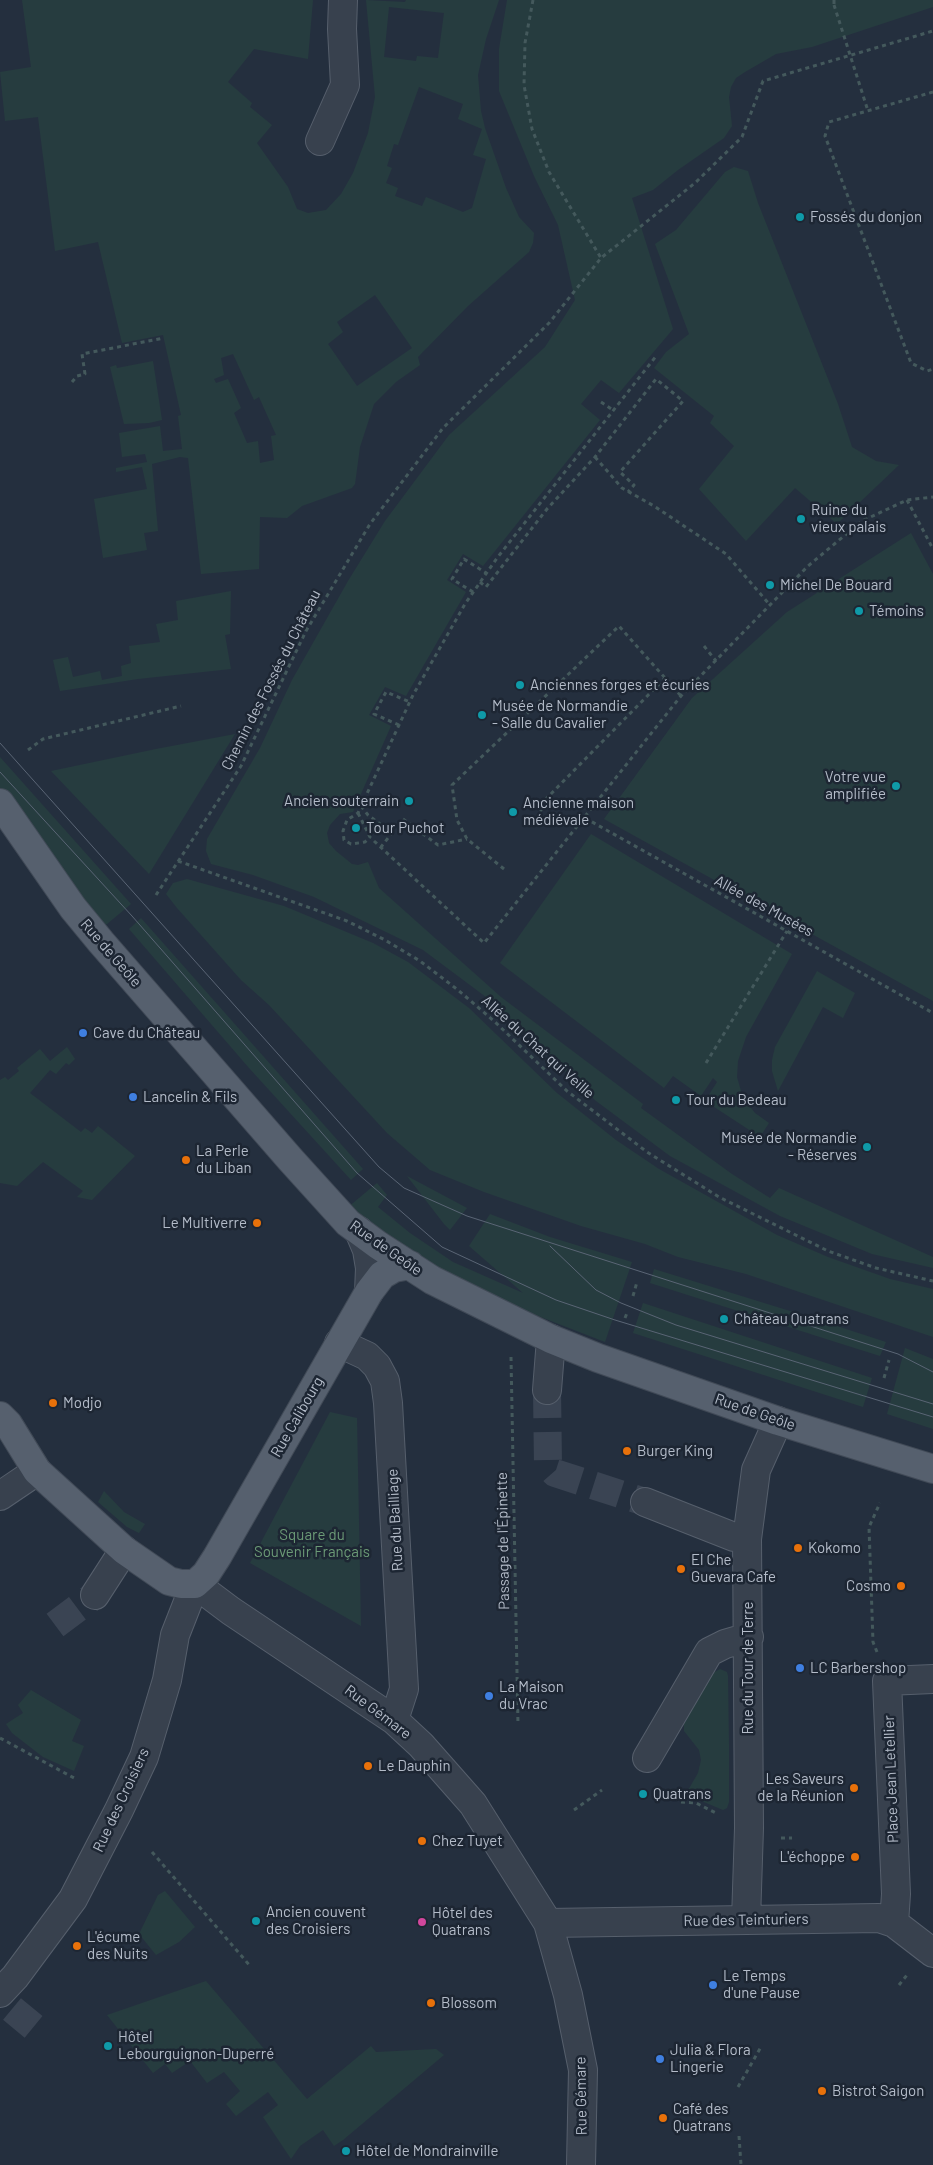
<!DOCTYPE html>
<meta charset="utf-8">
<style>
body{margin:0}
canvas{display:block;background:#242f3e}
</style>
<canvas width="933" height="2165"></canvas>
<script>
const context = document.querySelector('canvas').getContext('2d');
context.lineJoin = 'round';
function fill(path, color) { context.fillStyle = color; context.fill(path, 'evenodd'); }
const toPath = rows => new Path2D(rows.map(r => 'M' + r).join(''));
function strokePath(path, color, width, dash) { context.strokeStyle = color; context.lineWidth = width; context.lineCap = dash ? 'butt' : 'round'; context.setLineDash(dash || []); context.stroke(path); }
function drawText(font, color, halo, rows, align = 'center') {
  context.font = font + ' Barlow,sans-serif'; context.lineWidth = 5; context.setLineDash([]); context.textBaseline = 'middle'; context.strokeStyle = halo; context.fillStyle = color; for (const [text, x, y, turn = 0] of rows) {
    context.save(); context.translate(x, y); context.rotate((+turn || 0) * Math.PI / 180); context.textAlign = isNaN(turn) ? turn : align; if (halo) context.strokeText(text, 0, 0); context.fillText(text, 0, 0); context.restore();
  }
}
fill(toPath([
 [22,0,313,0,308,59,254,49,228,82,252,103,250,107,272,125,257,143,288,187,297,209,308,213,326,210,341,194,353,173,368,133,375,97,366,0,405,2,406,0,499,0,486,39,478,75,481,111,485,128,506,188,519,217,534,233,533,243,529,252,468,306,418,357,420,365,396,382,374,404,360,447,355,484,352,488,302,506,287,518,260,517,259,569,201,574,188,458,180,457,152,464,158,531,144,533,147,550,103,558,94,499,147,489,142,467,116,472,116,468,147,462,145,454,122,457,119,433,160,426,163,451,182,449,178,416,181,415,163,335,122,343,98,242,55,251,38,117,5,121,0,72,31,67],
 [389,7,444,13,438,58,417,56,416,61,384,57],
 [419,87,463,104,458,119,482,129,473,155,486,159,472,208,463,212,426,197,422,206,395,196,398,188,386,183,392,168,387,166,394,144,398,145],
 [375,295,412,348,357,386,328,344,343,332,337,322],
 [233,354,254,400,259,397,276,435,271,436,274,460,260,463,258,441,247,443,234,413,241,408,228,379,216,383,214,379,224,375,221,358],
 [507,0,933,0,933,7,812,47,776,54,745,72,736,78,731,87,729,97,732,126,724,138,678,170,653,190,632,198,673,329,619,393,601,380,581,404,600,420,483,566,463,554,447,580,466,592,406,696,385,687,369,715,391,726,353,812,340,814,330,825,327,833,329,843,336,851,352,864,358,865,368,862,379,888,501,997,643,1104,641,1108,732,1174,770,1198,779,1188,933,1257,933,1268,872,1254,780,1216,670,1156,596,1101,494,1003,423,950,314,897,253,875,211,864,206,851,207,839,260,748,292,680,348,581,385,521,449,435,545,347,575,300,558,225,534,176,499,91,499,49],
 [734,167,748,171,758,203,838,404,852,447,876,461,899,465,837,524,795,488,746,541,699,489,734,446,710,423,714,416,654,368,666,352,689,334,655,244,676,230,725,172],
 [153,361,162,420,149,423,124,424,110,367,116,365,117,368],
 [911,533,933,574,933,1001,604,819,692,698,787,612],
 [231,591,230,634,225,635,231,669,138,679,60,691,53,660,68,657,73,677,100,671,102,680,122,676,121,666,131,663,129,646,160,642,156,624,178,620,176,601],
 [235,734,149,874,51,771,156,749],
 [0,757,131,904,101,929,0,790],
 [591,834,792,954,746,1037,738,1061,737,1077,743,1098,755,1113,769,1123,760,1137,705,1101,717,1082,713,1078,701,1096,673,1076,664,1088,500,963],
 [187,879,284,906,373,943,408,962,469,1008,557,1093,616,1140,659,1169,777,1235,828,1257,890,1279,933,1289,933,1337,746,1274,678,1257,645,1244,581,1226,484,1192,430,1170,387,1133,269,1005,241,980,177,908,166,894,173,883],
 [141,918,363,1169,351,1180,249,1068,129,929],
 [817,971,855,993,843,1018,823,1007,778,1091,772,1071,772,1060,775,1047],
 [67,1047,75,1059,69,1065,66,1063,56,1074,50,1070,30,1093,81,1132,85,1128,92,1133,98,1126,135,1156,92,1200,77,1197,83,1191,43,1162,17,1186,0,1183,0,1080,5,1077,8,1080,19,1071,17,1068,40,1049,50,1061],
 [407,1176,467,1208,450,1230,444,1224],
 [377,1183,387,1195,378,1207,410,1233,453,1262,523,1293,469,1246,490,1214,550,1237,632,1262,605,1342,520,1309,419,1260,347,1208],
 [654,1269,803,1315,886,1342,880,1356,845,1345,650,1283],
 [643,1303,872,1378,863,1407,633,1333],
 [905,1348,933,1359,933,1429,887,1414],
 [330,1412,357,1418,361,1626,250,1563],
 [104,1491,124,1512,145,1524,139,1533,127,1527,98,1502],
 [720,1669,727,1672,728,1676,729,1744,729,1802,727,1808,723,1810,692,1797,687,1792,698,1773,701,1760,699,1750,684,1731,684,1724,713,1673],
 [31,1690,81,1720,72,1741,84,1746,74,1771,43,1757,12,1733,6,1724,23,1713,18,1705],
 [165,1891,195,1927,179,1942,156,1955,139,1934,158,1895],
 [206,1981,307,2099,371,2046,376,2052,436,2049,444,2055,343,2140,334,2146,323,2130,300,2146,291,2159,263,2117,278,2105,268,2092,236,2116,226,2104,240,2091,224,2072,207,2083,190,2061,172,2073,165,2064,153,2073,107,2015]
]), '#263c3f');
strokePath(toPath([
 [547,1390,548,1465,555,1473,645,1502],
 [55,1625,95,1595],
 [12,2009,41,2033]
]), '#3a4453', 28, [28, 14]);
const minor = toPath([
 [320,141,345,85,342,29,343,0],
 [359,1231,367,1250,370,1268,369,1292],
 [339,1343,367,1356,377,1366,385,1381,388,1403,404,1689,394,1720],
 [547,1390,551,1339],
 [0,1496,37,1471],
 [645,1502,734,1537,747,1539],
 [95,1595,124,1550],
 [647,1758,709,1652,725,1644,749,1637],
 [746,1920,749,1828,747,1539,756,1470,778,1421],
 [548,1923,879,1918,894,1923,933,1953],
 [894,1923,896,1894,887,1681,933,1679],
 [0,1993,15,1977,73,1899,119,1810,144,1757,167,1680,175,1635,195,1584,231,1611,394,1720,421,1745,473,1804,548,1923,568,1995,583,2070,581,2165]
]);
const major = toPath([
 [0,803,73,908,101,942,290,1159,348,1223,378,1245,432,1280,551,1339,598,1358,778,1421,933,1469],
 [0,1416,8,1424,37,1471,124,1550,169,1581,181,1584,195,1584,206,1574,217,1557,369,1292,382,1275,394,1268,410,1265]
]);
strokePath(minor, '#565f6c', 30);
strokePath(major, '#414a57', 30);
strokePath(toPath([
 [533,0,525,43,524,85,532,129,549,172,601,258],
 [834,0,834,5],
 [861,89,868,111],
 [933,92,829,122,825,136,911,363,927,371,933,369],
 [72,382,77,376,85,374,82,354,164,338],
 [601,402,613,410],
 [595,457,622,488,654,506,726,554,770,605],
 [907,500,933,549],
 [480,582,486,587,547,509,595,457,656,379,683,401,620,472,634,485,628,492],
 [473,592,452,579,464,559,486,573],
 [704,646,716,661],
 [399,725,374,714,386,692,410,702],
 [28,750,43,739,181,706],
 [361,806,368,815,392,833,381,847],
 [542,811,538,807,665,678],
 [358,813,370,837,365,842,351,844,344,840,343,831,347,820,358,813,413,695,465,604,497,558,657,355],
 [585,818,933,1013],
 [403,819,438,845,467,839],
 [374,841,484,943,681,696,808,566,862,521,907,500,933,497],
 [178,861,347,921,385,940,420,961,458,990,495,1022,567,1091,647,1152,719,1197,828,1251,876,1268,933,1281],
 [504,869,467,839,457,820,452,785,619,626,681,696],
 [156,895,241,766,306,631,370,524,443,428,549,323,601,258,695,183,742,137,763,81,933,31],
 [706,1063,787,931],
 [633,1296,637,1282],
 [625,1318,627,1313],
 [511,1357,518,1725],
 [884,1378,889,1360],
 [877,1652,873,1642,869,1527,880,1503],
 [0,1738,74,1778],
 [681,1802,696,1803,718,1814],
 [574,1810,602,1790],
 [781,1838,792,1838],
 [152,1852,251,1967],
 [899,1985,907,1975],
 [738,2087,761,2047],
 [739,2136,741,2165]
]), '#44595c', 3, [4, 4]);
strokePath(minor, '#38414e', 28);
strokePath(major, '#56606e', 28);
strokePath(toPath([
 [0,743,379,1167,404,1188,467,1216,898,1354,933,1372],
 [0,772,132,916,357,1173,442,1247,556,1300,615,1320,933,1417],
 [550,1246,596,1290,621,1303,676,1325,933,1404]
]), '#5a6575', 1);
strokePath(toPath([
 [834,5,861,89]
]), '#44595c', 3, [4, 4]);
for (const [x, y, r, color] of [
 [800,217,5,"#0f9aa8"],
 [801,519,5,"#0f9aa8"],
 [770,585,5,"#0f9aa8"],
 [859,611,5,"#0f9aa8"],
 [520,685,5,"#0f9aa8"],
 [482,715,5,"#0f9aa8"],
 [896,786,5,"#0f9aa8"],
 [409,801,5,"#0f9aa8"],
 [513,812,5,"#0f9aa8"],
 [356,828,5,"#0f9aa8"],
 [83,1033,5,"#3f7fe0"],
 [133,1097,5,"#3f7fe0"],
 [676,1100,5,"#0f9aa8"],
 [867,1147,5,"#0f9aa8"],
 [186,1160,5,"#e8710a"],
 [257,1223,5,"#e8710a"],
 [724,1319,5,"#0f9aa8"],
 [53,1403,5,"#e8710a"],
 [627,1451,5,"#e8710a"],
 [798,1548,5,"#e8710a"],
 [681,1569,5,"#e8710a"],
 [901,1586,5,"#e8710a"],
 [800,1668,5,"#3f7fe0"],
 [489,1696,5,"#3f7fe0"],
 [368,1766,5,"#e8710a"],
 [854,1788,5,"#e8710a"],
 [643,1794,5,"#0f9aa8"],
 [422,1841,5,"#e8710a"],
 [855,1857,5,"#e8710a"],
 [256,1921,5,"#0f9aa8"],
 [422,1922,5,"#d1479c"],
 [77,1946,5,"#e8710a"],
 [713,1985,5,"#3f7fe0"],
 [431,2003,5,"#e8710a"],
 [108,2046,5,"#0f9aa8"],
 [660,2059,5,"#3f7fe0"],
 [822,2091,5,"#e8710a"],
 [663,2118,5,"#e8710a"],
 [346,2151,5,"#0f9aa8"]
]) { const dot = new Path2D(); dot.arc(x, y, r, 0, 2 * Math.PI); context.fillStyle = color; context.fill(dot); strokePath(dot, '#1d2633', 2); }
drawText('15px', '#b4bcc9', '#1d2633', [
 ["Fossés du donjon",810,217],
 ["Ruine du",811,510],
 ["vieux palais",811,527],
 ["Michel De Bouard",780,585],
 ["Témoins",869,611],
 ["Anciennes forges et écuries",530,685],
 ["Musée de Normandie",492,706],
 ["- Salle du Cavalier",492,723],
 ["Votre vue",886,777,"right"],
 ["amplifiée",886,794,"right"],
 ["Ancien souterrain",399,801,"right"],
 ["Ancienne maison",523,803],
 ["médiévale",523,820],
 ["Tour Puchot",366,828],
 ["Cave du Château",93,1033],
 ["Lancelin & Fils",143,1097],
 ["Tour du Bedeau",686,1100],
 ["Musée de Normandie",857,1138,"right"],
 ["- Réserves",857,1155,"right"],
 ["La Perle",196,1151],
 ["du Liban",196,1168],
 ["Le Multiverre",247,1223,"right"],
 ["Château Quatrans",734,1319],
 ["Modjo",63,1403],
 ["Burger King",637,1451],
 ["Kokomo",808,1548],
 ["El Che",691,1560],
 ["Guevara Cafe",691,1577],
 ["Cosmo",891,1586,"right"],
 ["LC Barbershop",810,1668],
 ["La Maison",499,1687],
 ["du Vrac",499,1704],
 ["Le Dauphin",378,1766],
 ["Les Saveurs",844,1779,"right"],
 ["de la Réunion",844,1796,"right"],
 ["Quatrans",653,1794],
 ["Chez Tuyet",432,1841],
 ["L'échoppe",845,1857,"right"],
 ["Ancien couvent",266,1912],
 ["des Croisiers",266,1929],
 ["Hôtel des",432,1913],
 ["Quatrans",432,1930],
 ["L'écume",87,1937],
 ["des Nuits",87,1954],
 ["Le Temps",723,1976],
 ["d'une Pause",723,1993],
 ["Blossom",441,2003],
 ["Hôtel",118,2037],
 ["Lebourguignon-Duperré",118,2054],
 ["Julia & Flora",670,2050],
 ["Lingerie",670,2067],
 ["Bistrot Saigon",832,2091],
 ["Café des",673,2109],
 ["Quatrans",673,2126],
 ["Hôtel de Mondrainville",356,2151]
], 'left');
drawText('15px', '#b4bcc9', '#1d2633', [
 ["Chemin des Fossés du Château",271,680,-63],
 ["Allée des Musées",764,906,29],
 ["Rue de Geôle",111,953,49],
 ["Allée du Chat qui Veille",538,1047,42],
 ["Rue de Geôle",386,1248,35],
 ["Rue de Geôle",755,1412,19],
 ["Rue Calibourg",297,1417,-60],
 ["Rue du Bailliage",395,1520,-93],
 ["Passage de l'Épinette",503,1541,-91],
 ["Rue du Tour de Terre",748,1668,-90],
 ["Rue Gémare",378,1712,37],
 ["Place Jean Letellier",891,1779,-92],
 ["Rue des Croisiers",121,1800,-65],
 ["Rue des Teinturiers",746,1920,-1],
 ["Rue Gémare",581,2096,-91]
]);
drawText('15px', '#6b9a76', '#1d2633', [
 ["Square du",312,1535],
 ["Souvenir Français",312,1552]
]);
</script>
